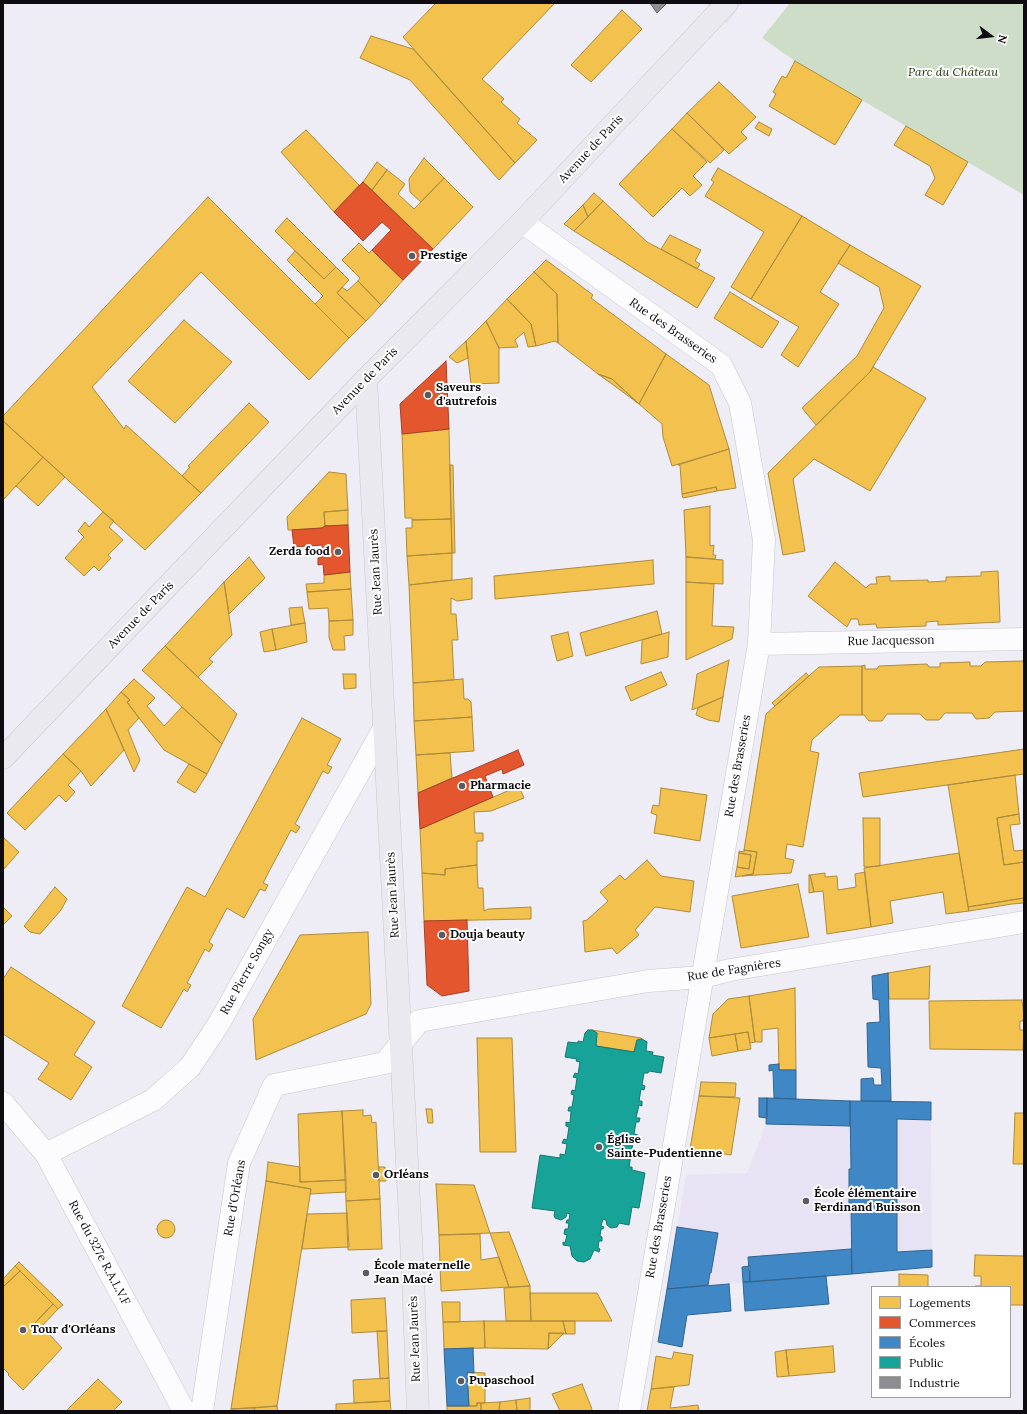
<!DOCTYPE html>
<meta charset="utf-8">
<style>
body{margin:0}
#map{position:relative;width:1027px;height:1414px;overflow:hidden;background:#eeecf5;font-family:Lora,serif}
canvas{display:block}
.frame{position:absolute;inset:0;border:4px solid #0e0c11;pointer-events:none}
.legend{position:absolute;left:871px;top:1286px;width:140px;height:112px;box-sizing:border-box;background:#fff;border:1px solid #9f9ea0;margin:0;padding:5px 7px;list-style:none;font-size:12px;color:#0e0c11}
.legend li{display:flex;align-items:center;gap:8px;height:20px}
.legend b{width:20px;border:1px solid #9f9ea0}
.north{position:absolute;left:971px;top:16px;width:40px;height:40px;-webkit-text-stroke:3px #fff;paint-order:stroke;rotate:105deg;font-size:11px;font-weight:700;line-height:16px;text-align:center;color:#0e0c11}
.north::after{content:'';display:block;margin:auto;width:14px;height:18px;background:#0e0c11;clip-path:polygon(50% 0,100% 100%,50% 72%,0 100%)}
</style>
<div id="map">
<canvas width="1027" height="1414"></canvas>
<div class="frame"></div>
<ul class="legend">
<li><b style="height:11px;background:#f2c14e"></b>Logements</li>
<li><b style="height:11px;background:#e4572e"></b>Commerces</li>
<li><b style="height:11px;background:#3f88c5"></b>Écoles</li>
<li><b style="height:11px;background:#17a398"></b>Public</li>
<li><b style="height:11px;background:#8d8d92"></b>Industrie</li>
</ul>
<div class="north">N</div>
</div>
<script>
const context = document.querySelector('canvas').getContext('2d');
context.lineJoin = 'round';
function fill(path, color) { context.fillStyle = color; context.fill(path, 'evenodd'); }
const toPath = rows => new Path2D(rows.map(r => 'M' + r).join(''));
function strokePath(path, color, width, dash) { context.strokeStyle = color; context.lineWidth = width; context.lineCap = dash ? 'butt' : 'round'; context.setLineDash(dash || []); context.stroke(path); }
function drawText(font, color, halo, rows, align = 'center') {
  context.font = font + ' Lora,serif'; context.lineWidth = 4; context.setLineDash([]); context.textBaseline = 'middle'; context.strokeStyle = halo; context.fillStyle = color; for (const [text, x, y, turn = 0] of rows) {
    context.save(); context.translate(x, y); context.rotate((+turn || 0) * Math.PI / 180); context.textAlign = isNaN(turn) ? turn : align; if (halo) context.strokeText(text, 0, 0); context.fillText(text, 0, 0); context.restore();
  }
}
fill(toPath([
 [705,3,742,3,727,24],
 [767,1098,931,1102,932,1267,667,1289,686,1175,747,1173,766,1124]
]), '#e8e3f4');
fill(toPath([
 [790,3,1024,3,1024,195,795,61,762,38]
]), '#ceddc8');
const homes = toPath([
 [436,3,555,3,482,79,504,99,501,102,520,119,517,123,537,140,515,163,403,37,436,3],
 [622,10,642,29,591,82,571,65,622,10],
 [371,36,413,49,515,163,499,180,410,80,360,58,371,36],
 [795,61,862,100,835,145,769,106,776,94,773,92,782,76,786,78,795,61],
 [719,82,756,117,741,132,747,138,729,154,687,113,719,82],
 [687,113,724,150,710,163,672,129,687,113],
 [759,122,772,129,769,136,755,128,759,122],
 [906,126,968,162,943,205,925,195,935,178,930,166,894,145,906,126],
 [672,129,707,162,693,176,702,185,690,196,682,188,653,217,619,184,672,129],
 [306,130,359,185,334,212,281,152,306,130],
 [424,158,444,178,421,202,410,192,409,179,424,158],
 [377,162,387,170,372,190,363,182,377,162],
 [718,168,802,216,751,299,731,287,764,232,705,196,714,182,711,180,718,168],
 [387,170,405,184,398,194,414,209,444,178,473,207,433,249,372,190,387,170],
 [594,193,603,201,588,217,583,205,594,193],
 [208,197,349,338,309,380,201,272,92,387,124,429,126,425,201,493,145,550,3,421,3,416,208,197],
 [603,201,647,242,715,278,697,308,574,231,603,201],
 [583,205,588,217,574,231,564,224,583,205],
 [802,216,850,245,820,292,839,304,798,367,781,355,799,327,751,299,802,216],
 [287,218,336,267,324,279,275,231,287,218],
 [670,235,701,250,695,261,700,264,697,269,661,249,670,235],
 [359,243,369,253,372,250,403,280,381,305,358,281,360,278,342,260,359,243],
 [850,245,921,286,870,372,816,425,802,408,857,356,884,308,879,287,838,263,850,245],
 [295,251,324,279,336,267,349,280,337,293,366,321,349,338,315,304,323,296,287,260,295,251],
 [546,260,593,295,591,298,666,354,639,404,612,379,598,374,558,343,557,294,534,272,546,260],
 [534,272,557,294,558,343,555,341,536,346,531,324,507,299,534,272],
 [358,281,381,305,366,321,337,293,342,287,347,291,358,281],
 [730,292,779,322,762,348,714,318,730,292],
 [507,299,531,324,536,346,528,347,524,332,515,340,518,347,499,348,486,321,507,299],
 [184,320,232,362,175,423,128,381,184,320],
 [486,321,499,348,499,383,471,384,466,341,486,321],
 [466,341,468,358,457,363,449,357,466,341],
 [666,354,709,385,729,449,672,466,663,437,662,424,639,404,666,354],
 [873,367,926,398,870,491,814,459,793,479,805,551,783,555,768,473,870,372,873,367],
 [598,374,612,379,639,404,612,384,598,374],
 [249,403,269,422,201,493,182,476,190,467,188,466,249,403],
 [3,421,43,457,3,500,3,421],
 [449,429,451,519,412,520,412,518,405,518,402,434,449,429],
 [729,449,736,488,717,491,716,487,682,494,680,465,678,465,729,449],
 [43,457,65,477,38,506,16,486,43,457],
 [450,465,453,465,455,553,452,553,450,465],
 [329,472,346,474,348,510,324,512,325,526,322,528,288,530,287,517,329,472],
 [716,487,717,491,683,498,682,494,716,487],
 [710,506,710,546,714,545,713,555,716,555,715,559,686,557,684,510,710,506],
 [348,510,348,525,325,526,324,512,348,510],
 [103,512,114,521,109,527,123,540,108,555,111,558,99,571,94,566,84,576,65,558,84,537,78,531,85,522,89,527,103,512],
 [451,519,452,553,407,556,406,528,412,528,412,520,451,519],
 [452,553,452,580,409,585,407,556,452,553],
 [249,557,265,578,229,614,224,582,249,557],
 [686,557,723,560,723,584,686,582,686,557],
 [653,560,654,584,495,599,494,576,653,560],
 [835,562,866,588,870,584,877,584,876,577,890,576,890,581,928,580,928,582,946,581,946,577,981,576,981,572,998,571,1000,622,938,625,938,621,926,622,926,626,877,628,876,624,859,625,858,619,851,619,847,627,808,596,835,562],
 [350,572,351,589,307,592,306,584,324,583,324,575,350,572],
 [472,578,472,599,457,601,451,598,451,614,456,614,458,640,452,640,454,680,413,683,409,585,472,578],
 [224,582,232,635,209,659,213,662,198,677,165,646,224,582],
 [686,582,714,584,712,626,734,627,732,639,686,660,686,582],
 [351,589,353,620,329,621,328,608,309,609,307,592,351,589],
 [302,607,305,623,291,625,289,608,302,607],
 [657,611,662,634,586,656,580,633,657,611],
 [353,620,353,635,344,636,345,650,333,650,329,637,329,621,353,620],
 [305,623,307,642,276,650,272,629,305,623],
 [272,629,276,650,264,652,260,632,272,629],
 [568,632,573,656,557,661,551,636,568,632],
 [669,632,668,657,641,664,642,640,669,632],
 [165,646,237,714,222,744,142,670,165,646],
 [729,660,723,697,692,710,697,674,729,660],
 [1024,661,1024,711,995,712,989,718,976,719,972,713,945,713,939,720,926,720,920,714,887,714,882,721,869,721,864,715,862,715,862,666,865,665,865,669,877,669,879,666,927,664,929,667,940,667,940,663,970,662,970,666,981,666,985,662,1024,661],
 [862,666,862,715,840,715,812,740,810,751,819,753,803,847,787,844,785,858,794,860,791,873,742,876,753,874,757,852,744,850,766,714,819,667,862,666],
 [661,672,667,685,631,701,625,687,661,672],
 [806,673,809,676,775,706,772,703,806,673],
 [343,674,356,674,356,688,344,689,343,674],
 [134,679,155,698,147,706,164,726,182,707,222,744,207,774,164,750,139,718,127,702,130,700,121,692,134,679],
 [463,679,464,699,468,699,471,702,472,717,414,721,413,683,463,679],
 [121,692,130,700,127,702,139,718,128,730,140,760,134,772,106,709,121,692],
 [723,697,719,722,708,720,696,715,698,708,723,697],
 [106,709,124,750,91,786,81,771,63,754,106,709],
 [472,717,474,751,416,755,414,721,472,717],
 [302,718,341,739,327,765,332,767,328,774,323,771,295,824,300,827,296,833,291,830,263,883,268,885,265,891,260,889,244,918,227,908,209,942,213,945,209,952,205,949,187,983,191,985,187,992,184,989,161,1028,122,1006,187,887,205,897,302,718],
 [1024,749,1024,774,863,797,859,773,1024,749],
 [450,753,452,778,418,793,416,755,450,753],
 [63,754,81,771,68,785,75,792,66,802,59,795,25,830,7,813,63,754],
 [189,764,207,774,195,793,177,782,189,764],
 [1015,775,1019,814,997,818,1004,865,1024,862,1024,898,968,907,948,785,1015,775],
 [519,786,524,798,491,811,474,812,475,833,483,833,483,841,477,841,477,865,445,869,445,875,422,873,420,829,519,786],
 [661,788,707,795,700,841,654,833,657,815,651,813,653,805,659,806,661,788],
 [1019,814,1020,824,1010,825,1014,851,1024,850,1024,862,1004,865,997,818,1019,814],
 [863,818,880,818,880,866,864,867,863,818],
 [3,837,19,852,3,870,3,837],
 [744,850,757,852,753,874,735,877,737,867,749,869,751,855,739,853,739,851,744,852,744,850],
 [739,853,751,855,749,869,737,867,739,853],
 [959,853,969,911,946,914,943,892,890,901,893,923,871,927,864,868,959,853],
 [647,860,661,876,694,881,690,912,655,907,635,930,639,935,617,954,612,948,585,952,583,921,587,920,608,901,600,892,620,875,625,880,647,860],
 [477,865,478,888,483,888,484,911,488,909,531,907,531,919,424,921,422,873,445,875,445,869,477,865],
 [865,872,871,927,827,934,823,891,814,892,810,875,825,873,825,877,837,876,838,890,856,887,855,874,865,872],
 [809,875,810,875,814,892,809,893,809,875],
 [798,884,809,937,741,948,732,896,798,884],
 [55,887,67,899,61,910,40,934,30,932,24,926,55,887],
 [1024,898,1024,903,1012,904,969,911,968,907,1024,898],
 [3,907,12,916,3,925,3,907],
 [368,932,371,1004,366,1014,256,1060,253,1019,300,935,368,932],
 [930,966,929,999,889,999,888,973,930,966],
 [11,967,95,1022,74,1055,92,1067,71,1100,38,1079,49,1063,3,1034,3,979,11,967],
 [795,988,796,1070,779,1070,778,1028,762,1030,762,1042,755,1042,749,996,795,988],
 [749,996,755,1042,750,1043,748,1032,709,1038,713,1014,728,999,749,996],
 [1022,1000,1024,1016,1023,1021,1020,1021,1020,1030,1024,1030,1023,1050,930,1049,929,1001,1022,1000],
 [592,1030,641,1038,642,1039,637,1040,634,1052,596,1046,597,1033,592,1030],
 [748,1032,751,1049,738,1051,735,1034,748,1032],
 [735,1034,738,1051,712,1056,709,1038,735,1034],
 [477,1038,512,1038,516,1152,480,1152,477,1038],
 [701,1082,736,1083,735,1097,699,1096,701,1082],
 [699,1096,740,1098,731,1155,690,1149,699,1096],
 [426,1109,432,1109,433,1123,428,1123,426,1109],
 [363,1110,363,1116,371,1115,372,1123,376,1122,380,1199,346,1201,342,1111,363,1110],
 [342,1111,346,1180,300,1182,298,1114,342,1111],
 [1015,1113,1024,1113,1024,1164,1013,1164,1015,1113],
 [268,1162,300,1167,300,1182,346,1180,346,1192,310,1194,311,1189,266,1181,268,1162],
 [379,1167,385,1167,386,1181,379,1181,379,1167],
 [266,1181,311,1189,277,1406,231,1409,266,1181],
 [436,1184,474,1185,490,1233,439,1235,436,1184],
 [380,1199,382,1249,348,1250,346,1201,380,1199],
 [347,1213,349,1247,302,1249,307,1214,347,1213],
 '157 1229a9 9 0 1 1 18 0a9 9 0 1 1-18 0Z',
 [509,1232,530,1286,509,1287,490,1233,509,1232],
 [480,1234,481,1260,499,1257,509,1287,441,1291,439,1235,480,1234],
 [975,1255,1024,1256,1024,1305,1010,1305,1010,1287,974,1287,975,1286,981,1286,981,1276,974,1276,975,1255],
 [19,1262,63,1305,58,1309,15,1266,19,1262],
 [15,1266,20,1271,3,1287,3,1279,15,1266],
 [20,1271,53,1304,35,1323,46,1334,48,1333,62,1348,23,1390,8,1375,9,1374,3,1368,3,1287,20,1271],
 [899,1274,928,1275,928,1287,899,1287,899,1274],
 [530,1286,531,1321,506,1321,504,1288,530,1286],
 [530,1293,597,1293,612,1321,531,1321,530,1293],
 [385,1298,387,1331,352,1333,351,1300,385,1298],
 [442,1302,460,1302,460,1322,443,1322,442,1302],
 [53,1304,58,1309,40,1328,35,1323,53,1304],
 [484,1321,563,1321,566,1334,549,1333,548,1349,485,1348,484,1321],
 [484,1321,485,1348,444,1349,443,1322,484,1321],
 [563,1321,575,1321,575,1334,566,1334,563,1321],
 [377,1331,387,1331,389,1378,380,1379,377,1331],
 [549,1333,564,1333,548,1349,549,1333],
 [833,1346,835,1372,789,1376,786,1350,833,1346],
 [786,1350,789,1376,777,1377,775,1352,786,1350],
 [674,1352,693,1355,689,1385,651,1389,656,1356,672,1359,674,1352],
 [467,1372,485,1373,485,1403,477,1403,477,1406,469,1406,467,1372],
 [389,1378,390,1401,354,1403,353,1380,389,1378],
 [98,1379,122,1402,113,1411,66,1411,98,1379],
 [582,1384,592,1409,591,1411,560,1411,552,1394,582,1384],
 [674,1387,670,1408,698,1405,699,1411,647,1411,651,1389,674,1387],
 [530,1398,530,1411,517,1411,516,1400,530,1398],
 [516,1400,517,1411,499,1411,500,1402,516,1400],
 [390,1401,391,1411,336,1411,336,1404,390,1401],
 [500,1402,499,1411,481,1411,481,1403,500,1402],
 [477,1403,481,1403,481,1411,447,1411,447,1406,477,1406,477,1403],
 [277,1406,278,1411,255,1411,254,1408,277,1406],
 [254,1408,255,1411,231,1411,231,1409,254,1408]
]);
fill(homes, '#f2c14e');
strokePath(homes, '#ae8b3c', 1);
const shops = toPath([
 [363,182,433,249,403,280,372,250,391,230,382,222,363,241,334,212,363,182],
 [446,361,449,429,402,434,400,404,446,361],
 [348,525,350,572,324,575,323,564,318,565,318,558,323,557,322,545,294,547,292,530,322,528,325,526,348,525],
 [518,750,524,765,503,774,502,769,485,776,493,797,420,829,418,793,518,750],
 [467,920,469,991,442,996,427,985,424,921,467,920]
]);
fill(shops, '#e4572e');
strokePath(shops, '#a44025', 1);
const schools = toPath([
 [888,973,891,1101,861,1101,861,1079,873,1078,874,1085,882,1085,881,1068,868,1067,867,1023,880,1022,879,1000,873,999,872,976,888,973],
 [779,1064,779,1070,796,1070,796,1099,774,1098,773,1070,769,1071,769,1065,779,1064],
 [759,1098,767,1098,767,1118,759,1117,759,1098],
 [767,1098,850,1101,850,1126,766,1124,767,1098],
 [850,1101,931,1102,931,1120,897,1119,897,1252,932,1250,932,1267,852,1274,851,1205,849,1205,849,1169,851,1169,850,1101],
 [677,1227,718,1233,711,1273,710,1273,708,1285,667,1289,677,1227],
 [851,1249,852,1274,750,1282,748,1257,851,1249],
 [750,1266,750,1282,743,1282,742,1267,750,1266],
 [826,1276,829,1304,745,1311,743,1282,826,1276],
 [729,1284,731,1311,687,1315,682,1347,658,1342,667,1289,729,1284],
 [473,1348,474,1373,467,1372,469,1406,447,1406,444,1349,473,1348]
]);
fill(schools, '#3f88c5');
strokePath(schools, '#30638f', 1);
const public = toPath([
 [588,1030,592,1030,597,1033,596,1046,634,1052,637,1040,642,1039,647,1042,646,1051,653,1052,652,1055,664,1057,661,1073,649,1071,648,1073,644,1073,642,1085,645,1086,644,1090,641,1089,639,1101,642,1101,642,1106,639,1105,636,1118,640,1118,639,1122,636,1122,634,1134,638,1135,637,1139,633,1138,632,1150,635,1151,634,1156,631,1155,629,1167,632,1167,632,1170,645,1173,639,1208,632,1207,629,1225,619,1223,617,1227,611,1228,607,1225,606,1220,603,1219,601,1226,604,1227,603,1229,601,1229,600,1236,602,1237,602,1241,599,1241,598,1248,600,1249,599,1252,594,1250,590,1259,584,1262,577,1261,572,1256,570,1246,563,1245,563,1242,565,1243,567,1235,564,1234,565,1229,568,1229,569,1223,566,1223,567,1220,569,1220,570,1214,567,1213,566,1217,561,1220,555,1218,554,1215,555,1211,532,1208,540,1155,560,1158,560,1154,565,1155,567,1144,562,1143,564,1139,567,1140,569,1127,566,1126,566,1122,570,1123,571,1111,568,1111,569,1107,572,1107,574,1095,571,1094,572,1090,575,1091,577,1078,573,1077,575,1073,578,1074,580,1062,576,1061,577,1059,565,1057,568,1042,578,1043,578,1041,583,1042,585,1033,588,1030]
]);
fill(public, '#17a398');
strokePath(public, '#147670', 1);
const industry = toPath([
 [650,3,667,3,657,13,650,3]
]);
fill(industry, '#8d8d92');
strokePath(industry, '#67666b', 1);
const minor = toPath([
 [522,222,721,365,740,403,764,540,759,644,629,1411],
 [759,644,1024,639],
 [3,1103,46,1154,184,1411],
 [46,1154,153,1100,190,1067,218,1025,384,728],
 [202,1411,239,1163,274,1085,385,1063,419,1021,648,981,702,977,730,970,1024,922]
]);
const major = toPath([
 [366,379,413,1277,418,1411],
 [3,758,366,379,522,222,727,3]
]);
strokePath(minor, '#c8c6cd', 23);
strokePath(major, '#c8c7cb', 23);
strokePath(minor, '#fcfcfe', 22);
strokePath(major, '#ebe9f0', 22);
for (const [x, y, r, color] of [
 [412,256,4,"#5c5a61"],
 [428,395,4,"#5c5a61"],
 [338,552,4,"#5c5a61"],
 [462,786,4,"#5c5a61"],
 [442,935,4,"#5c5a61"],
 [599,1147,4,"#5c5a61"],
 [376,1175,4,"#5c5a61"],
 [806,1201,4,"#5c5a61"],
 [366,1273,4,"#5c5a61"],
 [23,1330,4,"#5c5a61"],
 [461,1381,4,"#5c5a61"]
]) { const dot = new Path2D(); dot.arc(x, y, r, 0, 2 * Math.PI); context.fillStyle = color; context.fill(dot); strokePath(dot, '#fff', 1.5); }
drawText('italic 12px', '#1a3402', '#fff', [
 ["Parc du Château",953,73]
]);
drawText('12px', '#0e0c11', '#fff', [
 ["Avenue de Paris",591,149,-47],
 ["Rue des Brasseries",673,331,35],
 ["Avenue de Paris",365,381,-46],
 ["Rue Jean Jaurès",376,572,-93],
 ["Avenue de Paris",141,615,-46],
 ["Rue Jacquesson",891,641,-1],
 ["Rue des Brasseries",738,766,-80],
 ["Rue Jean Jaurès",393,895,-93],
 ["Rue de Fagnières",734,970,-9],
 ["Rue Pierre Songy",247,972,-61],
 ["Rue d'Orléans",235,1198,-80],
 ["Rue des Brasseries",659,1227,-80],
 ["Rue du 327e R.A.L.V.F",99,1253,62],
 ["Rue Jean Jaurès",415,1339,-92]
]);
drawText('bold 12px', '#0e0c11', '#fff', [
 ["Prestige",420,256],
 ["Saveurs",436,388],
 ["d'autrefois",436,402],
 ["Zerda food",330,552,"right"],
 ["Pharmacie",470,786],
 ["Douja beauty",450,935],
 ["Église",607,1140],
 ["Sainte-Pudentienne",607,1154],
 ["Orléans",384,1175],
 ["École élémentaire",814,1194],
 ["Ferdinand Buisson",814,1208],
 ["École maternelle",374,1266],
 ["Jean Macé",374,1280],
 ["Tour d'Orléans",31,1330],
 ["Pupaschool",469,1381]
], 'left');
</script>
